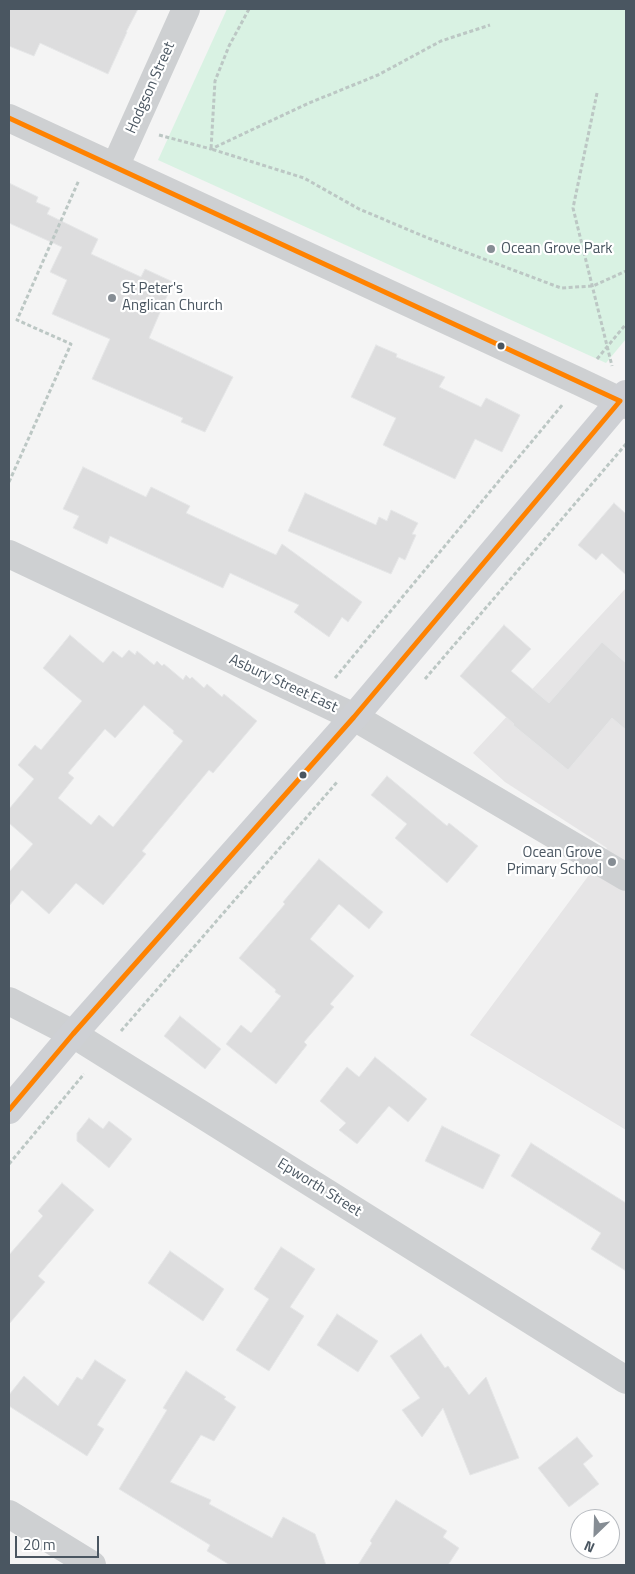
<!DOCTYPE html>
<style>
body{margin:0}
#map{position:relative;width:635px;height:1574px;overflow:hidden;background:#f4f4f4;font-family:"Titillium Web",sans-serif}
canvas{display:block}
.frame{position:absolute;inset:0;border:10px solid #4a5661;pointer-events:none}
.north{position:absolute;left:570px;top:1509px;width:50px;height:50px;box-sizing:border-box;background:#fff;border:1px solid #b7bbc0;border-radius:50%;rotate:204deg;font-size:14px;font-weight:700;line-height:20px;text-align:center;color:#4a5661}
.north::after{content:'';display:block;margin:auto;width:18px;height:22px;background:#868d94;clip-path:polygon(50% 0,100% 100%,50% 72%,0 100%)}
.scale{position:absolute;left:15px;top:1536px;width:84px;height:22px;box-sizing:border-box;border:2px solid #4a5661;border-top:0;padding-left:6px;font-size:15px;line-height:18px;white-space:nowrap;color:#4a5661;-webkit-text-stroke:4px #fff;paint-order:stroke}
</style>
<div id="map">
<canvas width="635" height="1574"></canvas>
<div class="frame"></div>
<div class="north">N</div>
<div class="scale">20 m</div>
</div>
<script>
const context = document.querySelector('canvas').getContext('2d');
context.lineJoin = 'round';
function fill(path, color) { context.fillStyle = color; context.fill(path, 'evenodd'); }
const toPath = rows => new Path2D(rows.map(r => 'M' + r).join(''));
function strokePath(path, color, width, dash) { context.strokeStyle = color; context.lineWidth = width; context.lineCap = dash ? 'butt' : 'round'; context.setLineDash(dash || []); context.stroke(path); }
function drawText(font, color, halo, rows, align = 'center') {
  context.font = font + ' "Titillium Web",sans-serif'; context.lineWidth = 4.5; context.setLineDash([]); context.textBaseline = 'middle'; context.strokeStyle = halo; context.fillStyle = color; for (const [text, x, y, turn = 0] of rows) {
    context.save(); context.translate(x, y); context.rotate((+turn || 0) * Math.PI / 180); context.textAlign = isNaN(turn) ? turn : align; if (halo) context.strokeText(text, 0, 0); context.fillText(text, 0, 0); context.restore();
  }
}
fill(toPath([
 [626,588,626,1130,470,1035,589,875,607,848,505,782,473,753]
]), '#e6e5e6');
fill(toPath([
 [227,9,626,9,626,339,606,363,158,160]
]), '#d9f2e3');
const building = toPath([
 [9,9,138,9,126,32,127,32,108,74,40,43,34,56,9,46,9,9],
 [9,183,38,197,36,202,50,208,47,214,98,239,91,254,141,277,145,269,173,282,149,338,233,377,205,432,181,422,183,418,92,379,110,339,52,314,67,280,50,272,62,247,9,223,9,183],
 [376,345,397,354,396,357,445,377,439,387,481,407,486,398,520,415,502,452,475,439,455,479,383,445,396,418,351,397,376,345],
 [83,467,146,497,151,487,190,506,186,513,276,555,282,544,362,602,348,622,342,617,329,637,294,612,299,605,230,573,223,588,110,536,107,544,73,528,79,516,63,509,83,467],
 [305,493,376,525,379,517,387,521,391,510,418,523,412,534,416,535,405,560,399,557,391,574,288,531,305,493],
 [614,503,626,514,626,575,602,553,596,560,578,545,614,503],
 [504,625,531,649,511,671,549,703,602,642,626,663,626,730,612,718,568,770,513,725,514,724,460,676,504,625],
 [70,635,103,663,113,651,122,658,129,650,135,655,137,651,154,665,157,661,162,666,164,664,183,680,186,675,190,679,192,677,204,688,207,684,222,697,224,694,257,721,213,773,209,770,142,851,146,854,103,905,76,883,49,914,22,890,9,906,9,872,33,844,9,823,9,809,34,779,18,765,35,745,41,750,82,701,43,668,70,635],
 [144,705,174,731,173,733,183,741,113,827,99,815,91,825,58,798,74,778,68,773,105,729,115,738,144,705],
 [387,776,447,826,449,823,478,846,447,883,395,838,407,824,371,795,387,776],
 [319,859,383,912,369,929,339,904,310,939,354,976,330,1004,334,1007,304,1042,307,1045,276,1084,226,1044,241,1025,251,1033,281,996,275,992,276,990,239,958,285,904,283,902,319,859],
 [180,1016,221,1049,205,1069,164,1036,180,1016],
 [375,1057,427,1099,408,1122,389,1106,357,1144,339,1130,346,1123,320,1101,347,1067,359,1077,375,1057],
 [89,1118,103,1129,109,1121,132,1139,109,1168,77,1141,77,1133,89,1118],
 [442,1126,500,1155,483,1189,425,1161,442,1126],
 [531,1143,626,1203,626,1271,591,1249,601,1233,511,1176,531,1143],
 [62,1183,94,1210,38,1276,45,1282,9,1324,9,1255,43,1216,38,1211,62,1183],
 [281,1247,315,1269,290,1307,304,1316,269,1371,236,1350,269,1299,254,1289,281,1247],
 [170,1251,224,1289,203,1321,148,1283,170,1251],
 [337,1314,378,1341,358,1372,317,1345,337,1314],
 [421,1334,445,1368,448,1366,469,1395,486,1377,519,1458,470,1475,443,1408,422,1437,402,1410,420,1398,390,1356,421,1334],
 [95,1360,126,1380,97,1425,104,1429,87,1456,9,1406,9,1395,24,1376,58,1406,77,1377,82,1380,95,1360],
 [186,1371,226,1397,224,1399,236,1407,214,1441,201,1435,170,1482,211,1500,209,1504,272,1538,283,1517,315,1534,326,1565,230,1565,207,1551,210,1545,119,1489,167,1410,163,1408,186,1371],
 [577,1437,593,1456,583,1464,599,1484,569,1507,538,1468,577,1437],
 [396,1500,447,1531,443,1537,459,1548,448,1565,358,1565,372,1543,370,1541,396,1500]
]);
fill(building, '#ddddde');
strokePath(building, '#e5e6e7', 1);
strokePath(toPath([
 [249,9,229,46,215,81,211,149,304,178,359,209,428,238,561,288,593,286,626,271],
 [597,93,573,208,612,366],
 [159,135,211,149,309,103,378,75,441,41,490,25],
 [597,359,626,324],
 [9,482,71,344,17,320,79,180],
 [335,678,563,404],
 [425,679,626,444],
 [121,1031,338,781],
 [9,1164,84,1074]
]), '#bcc7c4', 3, [4, 2.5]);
strokePath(toPath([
 [9,118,580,382,620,401,626,405],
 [115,167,186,9],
 [9,554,354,717,626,877],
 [9,1001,73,1034,626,1380],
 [9,1514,92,1565]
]), '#ced0d2', 28);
strokePath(toPath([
 [9,1110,73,1034,354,717,626,394]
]), '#ced0d4', 28);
strokePath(toPath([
 [9,118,620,401],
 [9,1110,73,1034,354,717,620,401]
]), '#ff8200', 5);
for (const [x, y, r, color] of [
 [491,249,5,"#868d94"],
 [112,298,5,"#868d94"],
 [501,346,4.5,"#4a5661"],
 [303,775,4.5,"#4a5661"],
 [612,862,5,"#868d94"]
]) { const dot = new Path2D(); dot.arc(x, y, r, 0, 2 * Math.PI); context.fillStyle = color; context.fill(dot); strokePath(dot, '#fff', 2); }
drawText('15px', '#4a5661', '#fff', [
 ["Hodgson Street",151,88,-66],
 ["Asbury Street East",283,684,25],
 ["Epworth Street",319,1188,32]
]);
drawText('15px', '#4a5661', '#fff', [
 ["Ocean Grove Park",501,249],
 ["St Peter's",122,289],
 ["Anglican Church",122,306],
 ["Ocean Grove",602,853,"right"],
 ["Primary School",602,870,"right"]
], 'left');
</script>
